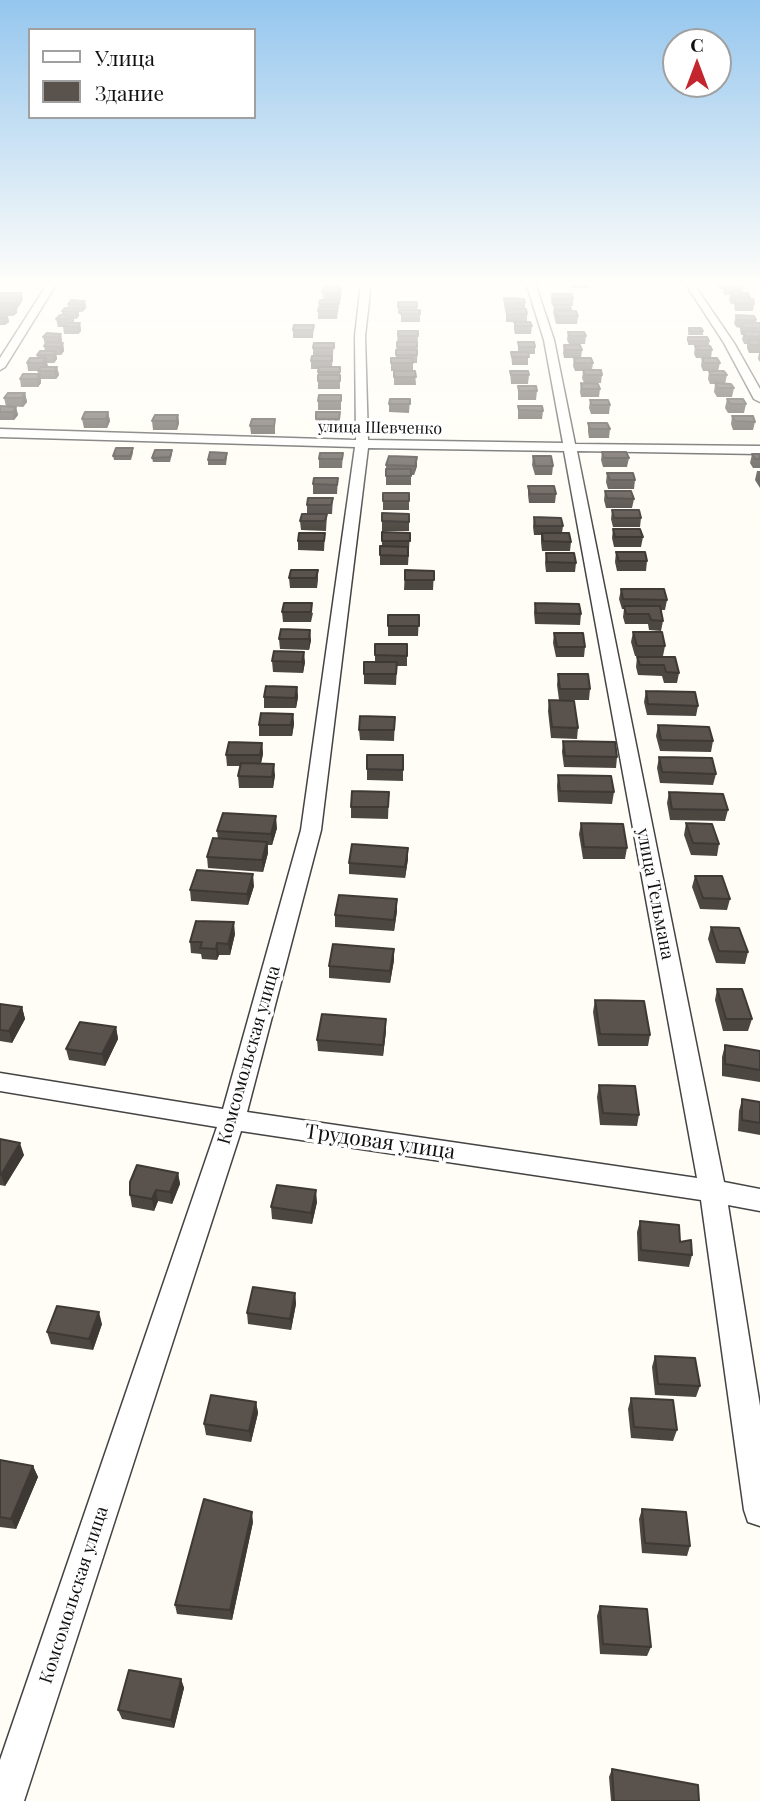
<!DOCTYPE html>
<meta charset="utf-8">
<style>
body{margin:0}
#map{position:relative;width:760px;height:1801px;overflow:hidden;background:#fffdf5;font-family:"Playfair Display",serif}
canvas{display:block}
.legend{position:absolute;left:28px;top:28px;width:228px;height:91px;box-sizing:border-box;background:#fff;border:2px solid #a0a0a0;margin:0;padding:9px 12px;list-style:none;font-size:21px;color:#111}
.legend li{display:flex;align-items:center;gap:14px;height:35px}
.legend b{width:35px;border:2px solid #a0a0a0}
.north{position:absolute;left:662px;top:28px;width:70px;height:70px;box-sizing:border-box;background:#fff;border:2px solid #a0a0a0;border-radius:50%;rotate:0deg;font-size:19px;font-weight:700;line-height:28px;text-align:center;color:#111}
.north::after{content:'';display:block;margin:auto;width:24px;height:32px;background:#c4262e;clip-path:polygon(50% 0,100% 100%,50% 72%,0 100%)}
</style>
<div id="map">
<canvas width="760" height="1801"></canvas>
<ul class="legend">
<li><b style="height:9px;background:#fff"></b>Улица</li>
<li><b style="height:19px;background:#5a524d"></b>Здание</li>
</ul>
<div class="north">С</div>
</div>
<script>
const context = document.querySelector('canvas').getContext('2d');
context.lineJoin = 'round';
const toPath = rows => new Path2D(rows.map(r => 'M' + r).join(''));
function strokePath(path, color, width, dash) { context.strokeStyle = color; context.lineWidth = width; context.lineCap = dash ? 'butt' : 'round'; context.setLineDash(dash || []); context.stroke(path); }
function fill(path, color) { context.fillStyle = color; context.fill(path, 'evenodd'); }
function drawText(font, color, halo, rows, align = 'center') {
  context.font = font + ' "Playfair Display",serif'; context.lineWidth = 7; context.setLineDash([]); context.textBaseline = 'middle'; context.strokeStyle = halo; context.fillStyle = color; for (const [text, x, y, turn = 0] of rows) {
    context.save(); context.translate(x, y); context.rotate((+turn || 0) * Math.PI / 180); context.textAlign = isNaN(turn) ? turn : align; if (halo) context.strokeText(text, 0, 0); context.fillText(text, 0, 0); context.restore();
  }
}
const minor = toPath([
 [48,283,57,283,5,367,0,370,0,358,48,283],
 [361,283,371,283,365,336,368,440,563,443,544,340,526,283,535,283,554,340,575,444,760,446,760,454,577,451,724,1182,760,1189,760,1211,728,1205,760,1406,760,1526,748,1522,744,1510,701,1200,241,1131,24,1801,0,1801,0,1760,217,1127,0,1091,0,1073,223,1109,301,830,355,447,0,437,0,429,356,440,355,336,361,283],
 [368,448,564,451,697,1178,247,1112,321,830,368,448],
 [685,283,693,283,734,343,760,389,760,402,754,399,724,343,685,283]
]);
strokePath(minor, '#444', 3);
fill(minor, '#fff');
fill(toPath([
 [323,283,343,283,342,284,341,284,341,300,339,300,337,319,318,319,318,311,320,300,323,300],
 [569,283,591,283,590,288,571,288],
 [717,283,736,283,743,288,742,293,750,297,750,299,754,304,753,311,735,311,734,304,731,304,729,300,730,295,724,295,723,289,718,288],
 [0,293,22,293,23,300,17,309,17,313,13,316,8,316,9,322,5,325,0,325],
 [552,294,573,299,573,306,570,306,570,311,578,316,577,324,556,324,553,312,554,306,553,306,551,302],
 [504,298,525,303,525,309,527,314,527,322,506,322,506,311,504,306],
 [85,301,86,308,82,312,79,312,79,316,76,319,74,319,74,323,80,323,81,331,78,334,64,334,63,327,58,327,56,319,62,315,62,311,68,308,68,304],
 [398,302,417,302,417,310,420,310,420,322,401,322,401,314,398,314],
 [736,315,756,320,756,323,760,323,760,362,758,359,759,353,749,353,747,348,747,344,744,344,742,339,743,335,741,335,740,330,740,328,736,327,734,323],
 [514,322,532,326,531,334,515,334,514,330],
 [314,325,313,338,293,338,293,330],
 [689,328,703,331,703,335,688,335],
 [398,331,418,331,417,363,413,363,413,371,415,371,416,385,394,385,394,371,391,371,391,358,396,357],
 [568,332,586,336,585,344,569,344,567,340],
 [61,334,62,341,61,343,63,343,64,351,61,355,56,355,57,359,54,363,47,363,47,367,57,367,59,375,56,379,41,379,41,383,38,387,21,387,20,379,38,374,38,371,28,371,27,363,37,358,37,355,45,351,44,346,45,345,43,337],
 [688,341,709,341,709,345,688,345],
 [518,342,535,347,535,354,528,354,528,365,512,365,511,352,518,352],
 [334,343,332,367,340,367,340,389,318,389,318,369,311,369,311,361,313,356,313,348],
 [564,345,582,350,581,358,564,358,563,353],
 [695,346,712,350,711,358,696,358,694,354],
 [574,358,593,363,592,370,602,375,601,383,584,383,582,378,583,371,575,371,573,366],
 [702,358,720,363,718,371,703,371,701,366],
 [510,371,529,375,528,384,511,384],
 [709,371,727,375,725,384,734,388,732,397,717,397,714,392,715,384,710,384,708,379],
 [581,383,600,389,599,397,581,397,580,392],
 [518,386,537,391,536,400,518,400],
 [25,393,27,402,23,407,6,406,4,398],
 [341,395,341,410,318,410,318,401],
 [410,399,409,413,389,412,389,404],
 [727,399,746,404,744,413,728,413,725,408],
 [590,400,610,405,609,414,591,414,589,408],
 [0,406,16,407,18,415,14,420,0,420],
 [518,406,543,411,542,419,518,419],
 [108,412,110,421,107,428,84,428,82,419],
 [340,412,339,427,316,427,316,419],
 [178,415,179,423,177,430,153,430,152,421],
 [732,416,755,422,753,430,733,430,731,424],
 [275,419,275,434,251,434,250,426],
 [588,423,610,429,609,438,589,438,588,432],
 [133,448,133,453,131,460,114,460,113,456],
 [172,450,172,454,170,462,153,462,152,458],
 [602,452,629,458,627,467,603,467,601,460],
 [343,453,342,468,319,468,319,459],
 [752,454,760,454,760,468,753,468,750,463],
 [533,456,553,466,552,475,535,475,532,465],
 [227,457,226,465,208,465,208,460],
 [386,465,417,466,414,475,411,475,411,485,386,485],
 [757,471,760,471,760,488,755,480],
 [607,473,635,480,634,489,608,489,606,482],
 [338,478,337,494,313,494,313,484],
 [528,486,556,494,555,503,529,503,528,495],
 [605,491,634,499,632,508,606,508,604,500],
 [383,493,409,493,409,510,383,510],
 [333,498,332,514,327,514,326,531,301,530,300,521,307,514,307,505],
 [612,510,641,518,640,527,613,527,611,519],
 [382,513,409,514,409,531,382,531],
 [534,517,563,526,562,533,571,542,570,551,542,551,541,542,541,535,534,535,533,527],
 [613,529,643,537,641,547,614,547,612,538],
 [382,532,410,533,408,565,380,565,380,546,382,546],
 [325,533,324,551,298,550,298,541],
 [616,552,647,561,646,571,617,571,615,562],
 [546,553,576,563,575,572,546,572,545,563],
 [318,570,318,580,317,588,290,588,289,578],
 [405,570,434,571,433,590,404,590],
 [621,589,667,600,665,610,661,610,663,621,661,631,649,630,648,624,625,624,623,617,624,609,622,609,619,599],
 [284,603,313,613,311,622,283,622,282,612],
 [535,603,581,614,580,625,535,624,534,613],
 [388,615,419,615,418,636,388,636],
 [281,629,311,640,309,650,280,649,279,639],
 [633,632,665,646,663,656,635,656,631,642],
 [554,633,585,647,584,657,556,657,553,643],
 [375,644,407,644,407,666,397,666,396,685,364,684,364,674,375,662],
 [637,657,675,657,679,673,677,683,664,683,662,676,638,675,636,667],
 [272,661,305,662,303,673,273,672],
 [558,674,590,689,589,700,559,700,557,685],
 [297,687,298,697,296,708,264,708,264,697],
 [646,691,698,706,696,716,647,715,644,702],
 [549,700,578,728,577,739,551,738,548,711],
 [293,714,294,724,292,736,259,736,259,725],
 [395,717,394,741,360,740,359,730],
 [658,725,713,741,711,752,660,751,656,736],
 [563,741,617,757,616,768,564,767,562,752],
 [262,743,263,754,261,764,275,775,273,788,239,788,238,776,240,766,227,766,226,755],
 [403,755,403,781,367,780,367,769],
 [659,757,716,774,713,785,660,783,657,768],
 [558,775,614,792,612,804,558,802,557,786],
 [389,792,388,819,351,818,351,807],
 [669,792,728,810,725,821,670,820,667,803],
 [581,823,627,848,625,859,583,859,579,834],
 [686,823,719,844,717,856,691,855,684,835],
 [277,828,272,845,268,845,268,853,263,872,208,868,207,857,218,839,217,831],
 [408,859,405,878,349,874,349,863],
 [695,876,730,899,727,910,700,909,692,887],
 [254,886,248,905,191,901,190,890],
 [397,911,394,931,335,927,335,915],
 [711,927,748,952,745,964,716,963,708,939],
 [235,934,230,955,219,955,217,960,202,959,201,954,191,953,190,942],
 [394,949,394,960,390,983,329,978,329,966],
 [717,989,752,1019,748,1031,723,1031,715,1000],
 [595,1000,650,1035,648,1046,598,1046,593,1012],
 [0,1004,22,1007,25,1019,12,1043,0,1041],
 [116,1027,118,1039,105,1066,69,1060,66,1049],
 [386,1031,383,1056,318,1051,317,1040],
 [725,1045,760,1051,760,1082,722,1076,722,1057],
 [599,1085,639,1115,637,1126,600,1125,597,1097],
 [742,1099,760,1102,760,1135,738,1131,739,1111],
 [0,1139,24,1155,5,1186,0,1185],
 [178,1173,180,1184,172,1204,158,1201,154,1211,132,1207,130,1195],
 [317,1202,312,1224,272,1219,271,1207],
 [640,1221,680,1242,692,1255,689,1267,638,1261,637,1232],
 [295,1293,296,1304,291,1330,248,1324,247,1313],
 [102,1324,93,1350,51,1344,47,1332],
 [655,1356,700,1386,696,1397,655,1395,652,1367],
 [631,1398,677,1430,673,1441,631,1438,628,1409],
 [256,1402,258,1413,251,1442,206,1435,204,1424],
 [0,1460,33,1466,38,1477,16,1529,0,1527],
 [642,1509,690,1546,687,1556,642,1553,639,1519],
 [253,1522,232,1620,177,1614,175,1605],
 [600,1606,651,1647,647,1656,600,1654,597,1616],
 [181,1679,184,1688,174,1728,122,1719,118,1710],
 [612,1769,699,1801,611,1801,609,1777]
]), '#4d4742');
fill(toPath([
 [22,293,23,300,17,309,17,313,13,316,12,309,14,307,14,303],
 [85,301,86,308,82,312,81,304],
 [78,308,79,316,76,319,75,312],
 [7,314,9,322,5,325,3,318],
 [80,323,81,331,78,334,77,327],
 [61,334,62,341,59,345,57,337],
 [63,343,64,351,61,355,60,347],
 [56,351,57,359,54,363,53,355],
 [46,358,48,366,45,371,43,363],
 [57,367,59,375,56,379,54,371],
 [40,374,41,383,38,387,37,379],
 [25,393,27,402,23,407,22,398],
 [16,407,18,415,14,420,13,412],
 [108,412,110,421,107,428,106,419],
 [178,415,179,423,177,430,176,421],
 [417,457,417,466,414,475,415,466],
 [310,630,311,640,309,650,309,639],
 [304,652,305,662,303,673,302,662],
 [297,687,298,697,296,708,295,698],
 [293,714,294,724,292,736,291,725],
 [262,743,263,754,260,766,260,755],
 [274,764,275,775,273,788,272,777],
 [276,816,277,828,272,845,271,834],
 [267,842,268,853,263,872,262,860],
 [408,848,408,859,405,878,405,867],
 [253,874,254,886,248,905,247,894],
 [397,899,397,911,394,931,394,920],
 [234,922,235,934,230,955,228,944],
 [217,943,219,955,217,960,216,949],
 [394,949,394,960,390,983,390,971],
 [22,1007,25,1019,12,1043,9,1031],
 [386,1019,386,1031,383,1056,383,1045],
 [116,1027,118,1039,105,1066,102,1054],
 [20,1143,24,1155,5,1186,1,1175],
 [178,1173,180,1184,172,1204,170,1192],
 [156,1190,158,1201,154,1211,152,1199],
 [316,1190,317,1202,312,1224,311,1213],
 [295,1293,296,1304,291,1330,290,1319],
 [99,1312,102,1324,93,1350,89,1339],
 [256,1402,258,1413,251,1442,249,1431],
 [33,1466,38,1477,16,1529,11,1519],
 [252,1512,253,1522,232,1620,230,1610],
 [181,1679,184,1688,174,1728,171,1720]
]), '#3f3936');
const building = toPath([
 [323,283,341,283,341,287,323,287,323,283],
 [724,283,741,284,743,288,725,287,724,283],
 [323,289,341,289,341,293,322,293,323,289],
 [731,292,748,293,750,297,732,296,731,292],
 [0,293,22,293,14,303,0,303,0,293],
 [552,294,572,294,573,299,553,299,552,294],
 [504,298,524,299,525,303,505,303,504,298],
 [735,299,753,299,754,304,736,303,735,299],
 [71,300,85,301,81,304,68,304,71,300],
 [320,300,339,300,339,304,319,304,320,300],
 [398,302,417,302,417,307,398,307,398,302],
 [2,305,16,305,12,309,0,308,0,307,2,305],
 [554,305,569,305,571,309,555,309,554,305],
 [319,307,338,307,337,311,318,311,319,307],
 [65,308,78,308,75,312,62,311,65,308],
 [506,309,526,309,527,314,507,314,506,309],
 [401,310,420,310,420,314,401,314,401,310],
 [556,311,576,311,578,316,557,316,556,311],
 [0,314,7,314,3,318,0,318,0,314],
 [60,315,73,316,70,319,56,319,60,315],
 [736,315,754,316,756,320,737,320,736,315],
 [514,322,530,322,532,326,516,326,514,322],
 [66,323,80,323,77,327,63,326,66,323],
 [741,323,760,323,760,328,743,328,741,323],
 [294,325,314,325,313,330,293,330,294,325],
 [689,328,701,328,703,331,689,331,689,328],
 [398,331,418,331,418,336,398,336,398,331],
 [743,331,760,332,760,337,745,336,743,331],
 [568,332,584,332,586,336,569,336,568,332],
 [47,333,61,334,57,337,43,337,47,333],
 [688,337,707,337,709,341,688,341,688,337],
 [748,340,760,340,760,345,750,345,748,340],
 [47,342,63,343,60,347,44,346,47,342],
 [397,342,417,342,417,347,397,347,397,342],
 [518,342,534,342,535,347,519,347,518,342],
 [314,343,334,343,334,348,313,348,314,343],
 [564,345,580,345,582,350,565,350,564,345],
 [695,346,710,346,712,350,697,350,695,346],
 [396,350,417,350,417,355,396,355,396,350],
 [40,351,56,351,53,355,37,355,40,351],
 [511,352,528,352,529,357,512,357,511,352],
 [312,356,332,356,332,361,311,361,312,356],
 [30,358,46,358,43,363,27,363,30,358],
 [391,358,412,358,413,363,391,363,391,358],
 [574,358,591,358,593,363,575,363,574,358],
 [702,358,717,358,720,363,704,363,702,358],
 [41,367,57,367,54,371,38,371,41,367],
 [319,367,340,367,340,372,318,372,319,367],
 [583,370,601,370,602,375,585,375,583,370],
 [394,371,415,371,416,377,394,377,394,371],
 [510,371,528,371,529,375,511,375,510,371],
 [709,371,724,371,727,375,711,375,709,371],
 [23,374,40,374,37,379,20,379,23,374],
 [318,375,340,375,340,381,318,381,318,375],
 [581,383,598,384,600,389,582,389,581,383],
 [715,383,731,384,734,388,718,388,715,383],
 [518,386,536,386,537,391,519,391,518,386],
 [8,393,25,393,22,398,4,398,8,393],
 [319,395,341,395,341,401,318,401,319,395],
 [390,399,410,399,410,404,389,404,390,399],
 [727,399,743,399,746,404,730,404,727,399],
 [590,400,608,400,610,405,592,405,590,400],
 [0,406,16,407,13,412,0,412,0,406],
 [518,406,542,406,543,411,519,410,518,406],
 [85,412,108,412,106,419,82,419,85,412],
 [316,412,340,412,339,419,316,419,316,412],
 [155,415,178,415,176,421,152,421,155,415],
 [732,416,753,416,755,422,735,421,732,416],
 [252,419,275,419,274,426,250,426,252,419],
 [588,423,607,423,610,429,590,429,588,423],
 [116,448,133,448,130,456,113,456,116,448],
 [155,450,172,450,170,457,152,458,155,450],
 [210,452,227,453,225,460,208,460,210,452],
 [602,452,626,452,629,458,604,458,602,452],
 [320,453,343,453,342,459,319,459,320,453],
 [752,454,760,454,760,459,755,459,752,454],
 [389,456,417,457,415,466,386,465,389,456],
 [533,456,551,456,553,466,535,466,533,456],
 [386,469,411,469,411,476,386,476,386,469],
 [607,473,633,473,635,480,610,480,607,473],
 [314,478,338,478,337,485,313,484,314,478],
 [528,486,554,486,556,494,530,494,528,486],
 [605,491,631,491,634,499,607,498,605,491],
 [383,493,409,493,409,501,383,501,383,493],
 [308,498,333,498,331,505,307,505,308,498],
 [612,510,639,510,641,518,614,518,612,510],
 [382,513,409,514,409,522,382,521,382,513],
 [302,514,327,514,325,521,300,521,302,514],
 [534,517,561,518,563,526,535,526,534,517],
 [613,529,640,529,643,537,615,537,613,529],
 [382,532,410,533,410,541,382,541,382,532],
 [299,533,325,533,324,541,298,541,299,533],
 [542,533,569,533,571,542,543,541,542,533],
 [380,546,408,547,408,556,380,555,380,546],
 [616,552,645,552,647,561,619,561,616,552],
 [546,553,574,553,576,563,547,562,546,553],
 [291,570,318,570,316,578,289,578,291,570],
 [405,570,434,571,434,580,405,580,405,570],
 [621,589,664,589,667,600,623,599,621,589],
 [284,603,312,603,311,612,282,612,284,603],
 [535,603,579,604,581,614,536,613,535,603],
 [624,606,660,606,663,621,651,620,649,614,626,614,624,606],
 [388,615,419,615,419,626,388,626,388,615],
 [281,629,310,630,309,639,279,639,281,629],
 [633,632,662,632,665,646,637,646,633,632],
 [554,633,583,633,585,647,557,647,554,633],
 [375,644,407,644,407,656,375,655,375,644],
 [274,651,304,652,302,662,272,661,274,651],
 [637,657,675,657,679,673,666,672,664,665,640,665,637,657],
 [364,662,397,662,396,674,364,674,364,662],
 [558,674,588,674,590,689,560,689,558,674],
 [266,686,297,687,295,698,264,697,266,686],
 [646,691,695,692,698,706,648,704,646,691],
 [549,700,574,701,578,728,552,727,549,700],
 [261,713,293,714,291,725,259,725,261,713],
 [360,716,395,717,394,730,359,730,360,716],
 [658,725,709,727,713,741,661,740,658,725],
 [563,741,615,742,617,757,565,756,563,741],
 [229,742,262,743,260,755,226,755,229,742],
 [367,755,403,755,403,770,367,769,367,755],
 [659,757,712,758,716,774,662,772,659,757],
 [241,763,274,764,272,777,238,776,241,763],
 [558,775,611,776,614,792,560,791,558,775],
 [352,791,389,792,388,807,351,807,352,791],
 [669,792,723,794,728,810,672,809,669,792],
 [223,813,276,816,271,834,217,831,223,813],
 [581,823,623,824,627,848,584,847,581,823],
 [686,823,712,824,719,844,693,843,686,823],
 [213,838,267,842,262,860,207,857,213,838],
 [352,844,408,848,405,867,349,863,352,844],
 [197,870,253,874,247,894,190,890,197,870],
 [695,876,722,876,730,899,703,898,695,876],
 [339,895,397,899,394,920,335,915,339,895],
 [196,921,234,922,228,944,217,943,216,949,200,948,202,942,190,942,196,921],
 [711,927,739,928,748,952,719,951,711,927],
 [333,944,394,949,390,971,329,966,333,944],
 [717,989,742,989,752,1019,726,1019,717,989],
 [595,1000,644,1001,650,1035,600,1034,595,1000],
 [0,1004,22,1007,9,1031,0,1030,0,1004],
 [322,1014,386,1019,383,1045,317,1040,322,1014],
 [80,1022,116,1027,102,1054,66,1049,80,1022],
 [725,1045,760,1051,760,1070,725,1064,725,1045],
 [599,1085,635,1086,639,1115,603,1113,599,1085],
 [742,1099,760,1102,760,1123,742,1120,742,1099],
 [0,1139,20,1143,1,1175,0,1174,0,1139],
 [137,1165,178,1173,170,1192,156,1190,152,1199,130,1195,130,1182,137,1165],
 [277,1185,316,1190,311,1213,271,1207,277,1185],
 [640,1221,679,1225,680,1242,691,1240,692,1255,641,1250,640,1221],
 [253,1287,295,1293,290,1319,247,1313,253,1287],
 [57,1306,99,1312,89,1339,47,1332,57,1306],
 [655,1356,695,1358,700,1386,658,1384,655,1356],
 [211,1395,256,1402,249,1431,204,1424,211,1395],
 [631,1398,673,1400,677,1430,634,1427,631,1398],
 [0,1460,33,1466,11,1519,0,1517,0,1460],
 [204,1499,252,1512,230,1610,175,1605,204,1499],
 [642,1509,686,1512,690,1546,645,1543,642,1509],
 [600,1606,647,1609,651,1647,603,1644,600,1606],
 [129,1670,181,1679,171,1720,118,1710,129,1670],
 [612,1769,698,1785,699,1801,614,1801,612,1769]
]);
fill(building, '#5a524d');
strokePath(building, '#3f3936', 2);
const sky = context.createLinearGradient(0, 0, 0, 535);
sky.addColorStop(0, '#95c6ee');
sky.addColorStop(0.53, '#fffefa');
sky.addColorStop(1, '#fffefa00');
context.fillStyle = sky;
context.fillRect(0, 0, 760, 535);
drawText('16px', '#111', '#fff', [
 ["улица Шевченко",380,428,1]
]);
drawText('18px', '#111', '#fff', [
 ["улица Тельмана",655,894,79],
 ["Комсомольская улица",249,1055,-74],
 ["Комсомольская улица",74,1595,-72]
]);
drawText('21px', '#111', '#fff', [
 ["Трудовая улица",380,1142,8]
]);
</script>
